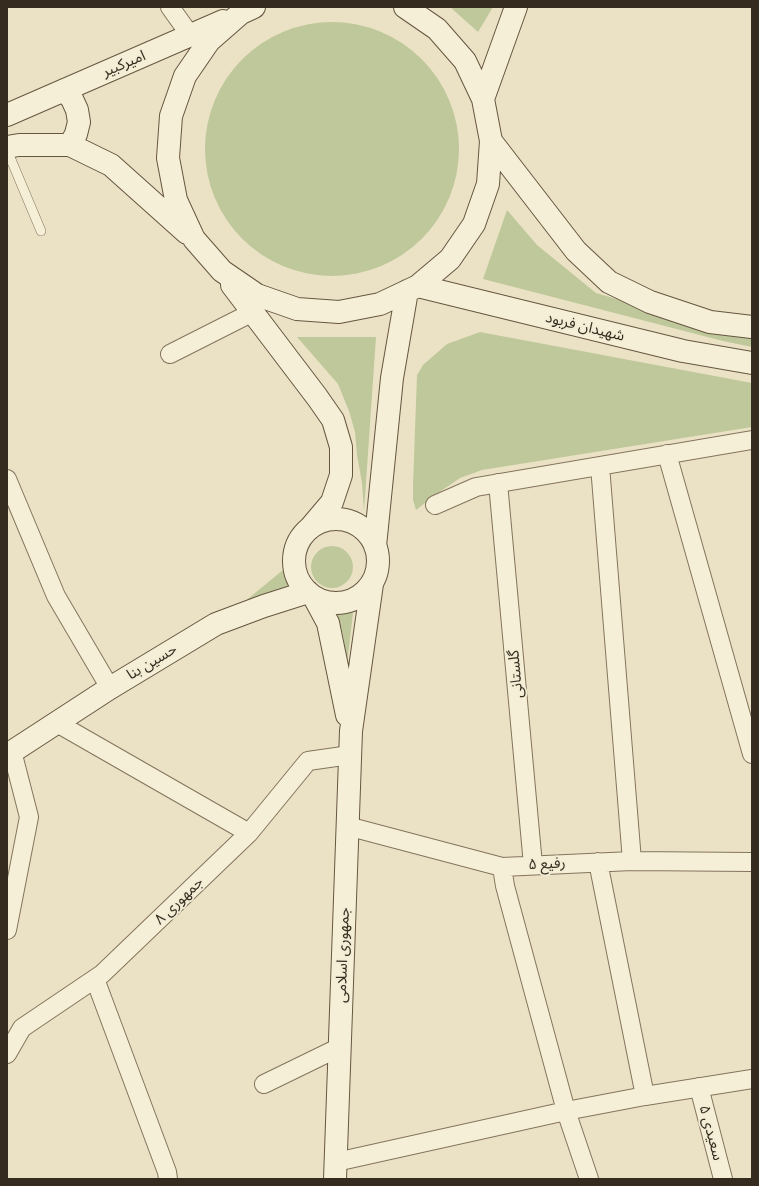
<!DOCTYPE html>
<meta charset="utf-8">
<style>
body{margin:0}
#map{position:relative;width:759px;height:1186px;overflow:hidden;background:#ebe2c5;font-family:"Zilla Slab",serif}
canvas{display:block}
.frame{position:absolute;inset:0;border:8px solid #352c1f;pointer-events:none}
</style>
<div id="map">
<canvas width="759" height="1186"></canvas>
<div class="frame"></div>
</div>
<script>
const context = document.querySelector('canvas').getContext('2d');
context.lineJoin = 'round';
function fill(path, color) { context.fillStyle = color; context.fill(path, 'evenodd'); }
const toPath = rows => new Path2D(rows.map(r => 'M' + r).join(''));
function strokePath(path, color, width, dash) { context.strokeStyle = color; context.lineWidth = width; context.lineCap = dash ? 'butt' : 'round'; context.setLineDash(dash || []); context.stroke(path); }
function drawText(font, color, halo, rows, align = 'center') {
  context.font = font + ' "Zilla Slab","Noto Sans Arabic",serif'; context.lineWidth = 3.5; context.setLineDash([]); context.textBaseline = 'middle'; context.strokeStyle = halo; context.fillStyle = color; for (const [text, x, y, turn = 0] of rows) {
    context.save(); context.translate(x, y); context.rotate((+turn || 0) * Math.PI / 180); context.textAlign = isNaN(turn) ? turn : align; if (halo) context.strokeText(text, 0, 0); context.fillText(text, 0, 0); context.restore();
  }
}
fill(toPath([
 [450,7,493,7,478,32],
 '205 149a127 127 0 1 1 254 0a127 127 0 1 1-254 0Z',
 [507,210,537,245,596,293,725,331,752,336,752,347,723,341,483,279],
 [480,332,752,383,752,427,482,470,460,478,435,495,416,510,413,500,413,485,417,375,423,365,447,344],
 [297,337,376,337,364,511,362,483,357,455,355,432,349,411,338,384],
 '311 567a21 21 0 1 1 42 0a21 21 0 1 1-42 0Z',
 [283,570,291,592,238,607],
 [332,613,353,613,347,664,343,635,339,621]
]), '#bfc89a');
const lane = toPath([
 [7,150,41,231]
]);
const street = toPath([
 [170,7,190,35],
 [170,354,253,312],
 [667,454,752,754],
 [600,466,632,861],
 [7,479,56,596,110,688],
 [498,483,533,865],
 [435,505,476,487,752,440],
 [57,723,249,833],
 [347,826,502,867,632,861,752,862],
 [598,862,645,1096],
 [502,867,505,886,566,1111,589,1179],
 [7,930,29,817,12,751],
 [95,979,167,1172,168,1179],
 [7,1054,22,1028,102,974,249,833,308,761,350,755],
 [264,1084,340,1047],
 [699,1087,723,1179],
 [336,1162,566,1111,645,1096,752,1079]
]);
const secondary = toPath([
 [254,7,241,13,209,41,185,76,171,116,168,158,176,200,194,239,222,271,257,295,297,309,339,312,380,304,418,286,450,259,474,224,488,184,491,141,483,99,465,61,437,29,405,7],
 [64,90,72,99,77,110,79,122,76,134,70,145],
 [483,99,516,7],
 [7,115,223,21],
 [491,141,576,251,609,282,650,302,710,322,752,327],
 [7,147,19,145,70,145,111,165,187,233],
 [232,285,317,397,333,420,341,447,341,475,332,502,310,528],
 [418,286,683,351,752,363],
 '294 561a42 42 0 1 1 84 0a42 42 0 1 1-84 0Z',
 [375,546,392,378,407,291],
 [314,597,328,623,347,715],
 [7,755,110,688,216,624,264,606,308,592],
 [335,1179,351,731,372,584]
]);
strokePath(lane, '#84745d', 10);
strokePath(street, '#84745d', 20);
strokePath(secondary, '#665640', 24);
strokePath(lane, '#f6efd8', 9);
strokePath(street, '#f6efd8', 18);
strokePath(secondary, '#f6efd8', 22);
drawText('15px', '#352c1f', '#f3ecd4', [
 ["امیرکبیر",124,64,-23],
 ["شهيدان فربود",585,327,14],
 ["حسین بنا",152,662,-31],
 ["گلستانی",516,674,-95],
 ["رفیع ۵",547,864,-3],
 ["جمهوری ۸",179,901,-44],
 ["جمهوری اسلامی",343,955,-88],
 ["سعیدی ۵",711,1133,75]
]);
</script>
